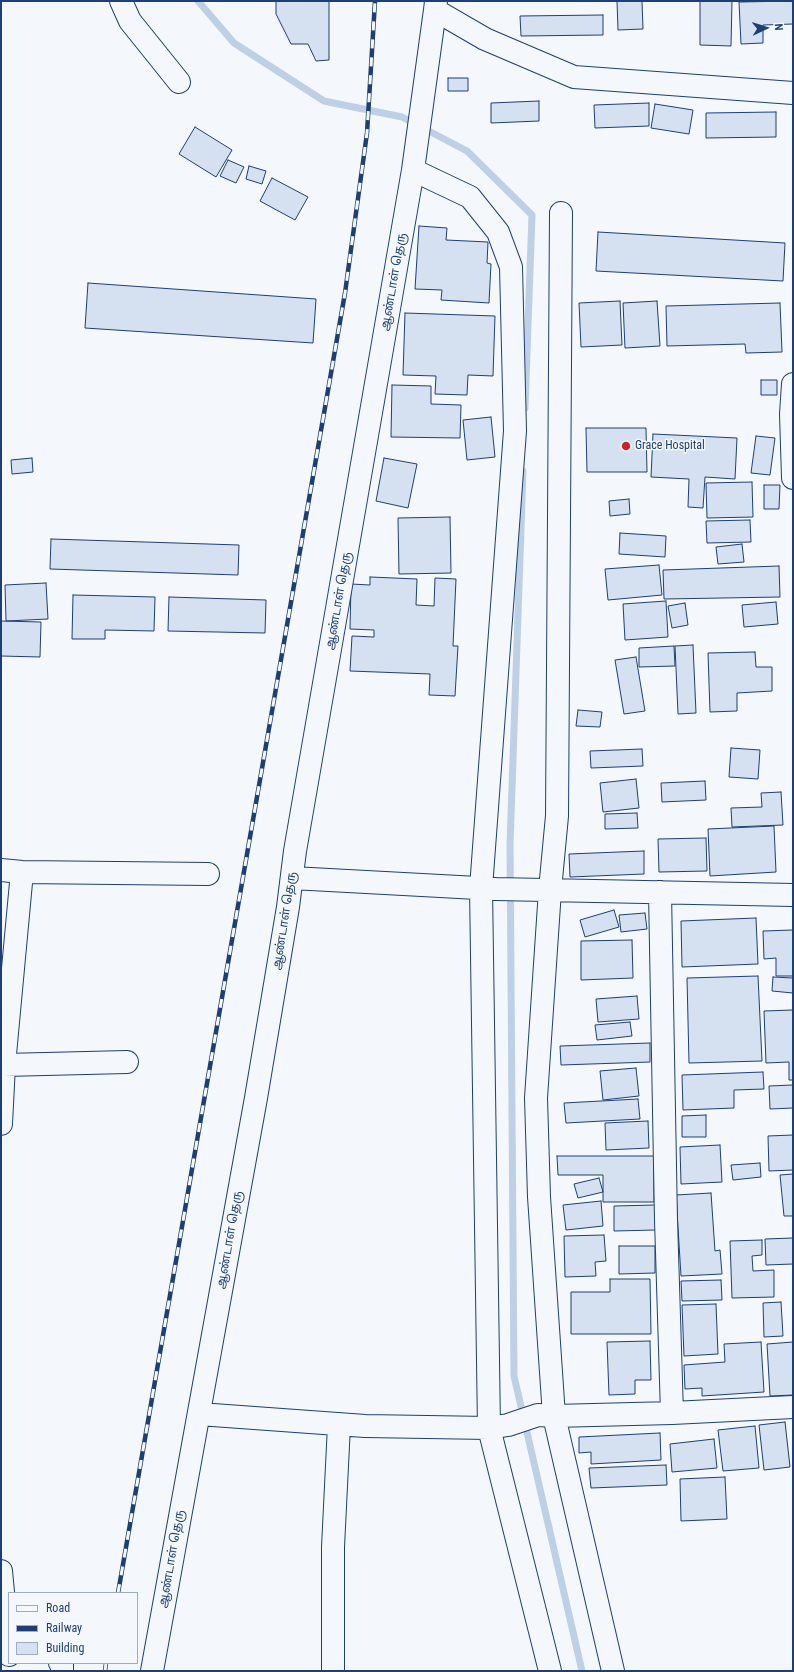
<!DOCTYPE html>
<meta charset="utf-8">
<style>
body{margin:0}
#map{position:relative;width:794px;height:1672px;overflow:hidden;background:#f4f7fb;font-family:"Roboto Condensed",sans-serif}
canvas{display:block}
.frame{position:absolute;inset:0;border:2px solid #1d3f73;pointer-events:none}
.legend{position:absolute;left:8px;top:1592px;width:130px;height:72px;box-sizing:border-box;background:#f4f7fb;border:1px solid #9eadc5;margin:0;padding:5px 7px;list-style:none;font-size:12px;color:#1d3f73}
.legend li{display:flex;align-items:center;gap:8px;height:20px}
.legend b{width:20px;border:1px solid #9eadc5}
.north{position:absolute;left:746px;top:8px;width:40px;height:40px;-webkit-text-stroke:3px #f4f7fb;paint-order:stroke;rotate:86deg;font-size:11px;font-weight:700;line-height:16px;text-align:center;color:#1d3f73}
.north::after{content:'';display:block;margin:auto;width:14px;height:18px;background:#1d3f73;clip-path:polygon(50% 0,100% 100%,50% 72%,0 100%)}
</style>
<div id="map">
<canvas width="794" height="1672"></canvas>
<div class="frame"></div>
<ul class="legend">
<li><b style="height:5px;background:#f4f7fb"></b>Road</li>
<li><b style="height:5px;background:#1d3f73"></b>Railway</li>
<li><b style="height:11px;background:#d5e0f0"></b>Building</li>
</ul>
<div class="north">N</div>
</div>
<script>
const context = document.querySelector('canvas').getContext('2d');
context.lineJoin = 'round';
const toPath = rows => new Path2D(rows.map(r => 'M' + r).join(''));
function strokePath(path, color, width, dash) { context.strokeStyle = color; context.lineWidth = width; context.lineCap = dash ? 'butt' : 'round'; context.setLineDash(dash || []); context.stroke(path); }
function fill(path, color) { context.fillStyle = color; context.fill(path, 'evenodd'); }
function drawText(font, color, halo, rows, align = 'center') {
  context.font = font + ' "Roboto Condensed","Noto Sans Tamil",sans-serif'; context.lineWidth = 3; context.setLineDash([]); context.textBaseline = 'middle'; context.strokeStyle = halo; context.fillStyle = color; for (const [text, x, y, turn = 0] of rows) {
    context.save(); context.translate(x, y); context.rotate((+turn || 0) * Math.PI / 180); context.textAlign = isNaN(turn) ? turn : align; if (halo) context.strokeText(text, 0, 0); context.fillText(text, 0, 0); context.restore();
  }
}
strokePath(toPath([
 [198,1,234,43,324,101,402,117,467,151,532,215,525,408],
 [523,471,510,845,514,1376,582,1671]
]), '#bed0e5', 7);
const building = toPath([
 [276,1,329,1,329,60,316,61,308,44,291,44,276,14,276,1],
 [617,1,642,1,643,29,618,30,617,1],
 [700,1,732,1,731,46,700,45,700,1],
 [793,1,793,24,763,25,763,43,741,44,739,2,793,1],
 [603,15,603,35,521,36,520,16,603,15],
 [448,78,468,78,468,91,448,91,448,78],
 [539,101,539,121,491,123,491,103,539,101],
 [649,103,649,126,595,128,594,105,649,103],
 [655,104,693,110,689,134,651,128,655,104],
 [776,112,776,137,706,138,706,113,776,112],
 [195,127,232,150,216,177,179,154,195,127],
 [228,160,244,167,236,183,220,176,228,160],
 [249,166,266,171,262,184,246,179,249,166],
 [272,178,308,197,295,220,260,201,272,178],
 [419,226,447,228,446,240,488,242,487,263,491,264,489,303,441,300,442,290,415,289,419,226],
 [598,232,785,243,783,281,596,271,598,232],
 [88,283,316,299,313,343,85,328,88,283],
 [620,301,622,345,581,347,579,303,620,301],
 [657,301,660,346,625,348,623,303,657,301],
 [780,303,782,352,746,353,745,344,667,346,666,306,780,303],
 [405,313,495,316,493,376,468,375,467,395,435,394,436,376,403,375,405,313],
 [761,380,777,380,777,395,761,395,761,380],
 [392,385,431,386,431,404,461,405,460,438,391,437,392,385],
 [491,417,495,457,467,460,463,420,491,417],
 [586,428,646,428,647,472,587,472,586,428],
 [653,434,737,438,735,479,705,477,703,508,688,507,689,479,651,477,653,434],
 [756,436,775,438,770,475,751,473,756,436],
 [32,458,33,472,12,474,11,460,32,458],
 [384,458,417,464,408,508,376,501,384,458],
 [752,482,753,517,707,518,706,483,752,482],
 [764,485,780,485,779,509,764,509,764,485],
 [629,499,630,514,610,516,609,501,629,499],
 [450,517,451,573,399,574,398,518,450,517],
 [750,520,751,542,707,543,706,521,750,520],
 [620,533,666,536,665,557,619,554,620,533],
 [51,539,239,545,238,575,50,569,51,539],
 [742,544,744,562,718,564,716,547,742,544],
 [659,565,662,595,608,600,605,569,659,565],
 [779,566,780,597,664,599,663,570,779,566],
 [370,577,417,579,416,605,434,606,435,578,456,579,453,646,458,646,455,696,429,695,430,674,350,671,352,636,374,637,374,630,350,629,351,584,370,585,370,577],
 [46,583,48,619,6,621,5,585,46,583],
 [73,595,155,597,154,631,105,630,105,639,72,639,73,595],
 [169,597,266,600,265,633,168,631,169,597],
 [666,601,668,637,625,640,623,604,666,601],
 [776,602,778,624,744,627,742,605,776,602],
 [685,603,688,625,672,628,668,606,685,603],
 [1,621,41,622,40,657,1,656,1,621],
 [693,645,696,713,678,714,675,646,693,645],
 [674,646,675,666,639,667,639,648,674,646],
 [755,652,756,667,772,667,772,691,737,693,737,711,710,712,708,653,755,652],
 [636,657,645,711,624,714,615,660,636,657],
 [578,710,602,712,600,727,576,726,578,710],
 [731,748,760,750,758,779,729,777,731,748],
 [642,749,643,766,591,768,590,751,642,749],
 [636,779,639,808,603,812,600,783,636,779],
 [705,781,706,800,662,802,661,783,705,781],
 [781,792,783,825,732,827,731,808,762,807,761,793,781,792],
 [637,813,638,828,605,829,605,814,637,813],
 [774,826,776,872,710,876,708,829,774,826],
 [706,838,707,871,659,872,658,839,706,838],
 [644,851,644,874,570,877,569,854,644,851],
 [614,910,619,927,585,937,580,920,614,910],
 [645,913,647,929,621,932,619,915,645,913],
 [756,918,758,964,682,967,681,921,756,918],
 [793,930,793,976,776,976,776,958,764,959,763,931,793,930],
 [632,940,633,978,581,980,581,941,632,940],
 [758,976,762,1061,689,1063,687,978,758,976],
 [773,977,793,978,793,993,772,991,773,977],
 [637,996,639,1019,598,1022,596,999,637,996],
 [793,1010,793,1080,789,1080,789,1062,766,1063,764,1011,793,1010],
 [630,1022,632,1036,597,1040,595,1025,630,1022],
 [650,1043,650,1062,561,1065,560,1046,650,1043],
 [636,1068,639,1096,603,1100,600,1071,636,1068],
 [763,1072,764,1089,734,1090,734,1108,683,1110,682,1075,763,1072],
 [793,1085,793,1108,770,1109,769,1086,793,1085],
 [638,1099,640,1119,566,1123,564,1103,638,1099],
 [706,1115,706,1137,682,1137,682,1116,706,1115],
 [648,1121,649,1148,606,1150,605,1123,648,1121],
 [793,1135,793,1170,769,1171,768,1136,793,1135],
 [720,1145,722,1182,681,1184,680,1147,720,1145],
 [557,1156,654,1156,654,1202,603,1202,603,1175,558,1175,557,1156],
 [760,1163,761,1177,733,1180,731,1165,760,1163],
 [793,1174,793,1216,784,1216,780,1175,793,1174],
 [599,1178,603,1192,578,1198,574,1184,599,1178],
 [711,1193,715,1251,720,1250,722,1274,681,1276,676,1195,711,1193],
 [601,1201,603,1226,566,1230,563,1205,601,1201],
 [655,1205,656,1230,614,1231,614,1206,655,1205],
 [604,1235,606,1261,595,1262,596,1276,565,1277,564,1236,604,1235],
 [793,1238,793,1264,766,1265,765,1239,793,1238],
 [762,1240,762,1255,752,1256,753,1271,774,1270,774,1297,732,1298,730,1241,762,1240],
 [619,1246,655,1246,655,1273,619,1274,619,1246],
 [610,1279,650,1279,651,1334,571,1334,571,1292,610,1292,610,1279],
 [721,1280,722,1300,682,1301,681,1281,721,1280],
 [781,1302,783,1336,764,1337,763,1303,781,1302],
 [716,1304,718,1354,684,1356,682,1305,716,1304],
 [650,1341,651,1380,635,1380,635,1394,609,1395,607,1342,650,1341],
 [761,1342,764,1392,702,1396,702,1388,685,1389,684,1365,725,1362,724,1344,761,1342],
 [793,1342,793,1395,770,1396,767,1344,793,1342],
 [785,1422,790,1467,764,1470,759,1425,785,1422],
 [755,1426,759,1468,723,1471,718,1430,755,1426],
 [660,1433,661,1460,591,1464,591,1452,579,1453,579,1437,660,1433],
 [714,1439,717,1468,672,1472,670,1444,714,1439],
 [666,1465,667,1485,591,1488,589,1468,666,1465],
 [725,1477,727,1519,681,1521,680,1479,725,1477]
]);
fill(building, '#d5e0f0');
strokePath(building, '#1d3f73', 1);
const minor = toPath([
 [121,1,130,21,179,82],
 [436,1,435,10,485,39,574,77,793,93],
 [435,10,413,170,470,197,498,232,511,267,515,431,481,888,489,1428,550,1671],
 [561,213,557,816,550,890,536,1098,539,1197,554,1416,613,1671],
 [793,384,791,414,793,478],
 [1,870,22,872,208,874],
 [292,878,496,889,793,895],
 [660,892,666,1220,672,1413],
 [4,1065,22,872],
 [1,1124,4,1065,127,1062],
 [199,1414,365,1426,489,1428,508,1425,538,1415,554,1416,672,1413,793,1407],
 [1,1571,9,1655],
 [60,1663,62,1664,62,1671],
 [152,1671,256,1098,288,907,295,851,413,170],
 [333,1671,333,1547,339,1425]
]);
strokePath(minor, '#1d3f73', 24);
strokePath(minor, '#f4f7fb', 22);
const rail = toPath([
 [118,1593,345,293,367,133,375,1],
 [105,1671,106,1663]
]);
strokePath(rail, '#1d3f73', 4.5);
strokePath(rail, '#f4f7fb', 3, [9]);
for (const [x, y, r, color] of [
 [626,446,5,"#c62828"]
]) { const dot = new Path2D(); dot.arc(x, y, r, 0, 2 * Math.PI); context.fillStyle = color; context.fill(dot); strokePath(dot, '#f4f7fb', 1.5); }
drawText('12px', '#1d3f73', '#f4f7fb', [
 ["ஆண்டாள் தெரு",394,282,-80],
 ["ஆண்டாள் தெரு",339,601,-80],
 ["ஆண்டாள் தெரு",285,921,-81],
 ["ஆண்டாள் தெரு",230,1240,-80],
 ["ஆண்டாள் தெரு",172,1559,-80]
]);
drawText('12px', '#1d3f73', '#f4f7fb', [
 ["Grace Hospital",635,446]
], 'left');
</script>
